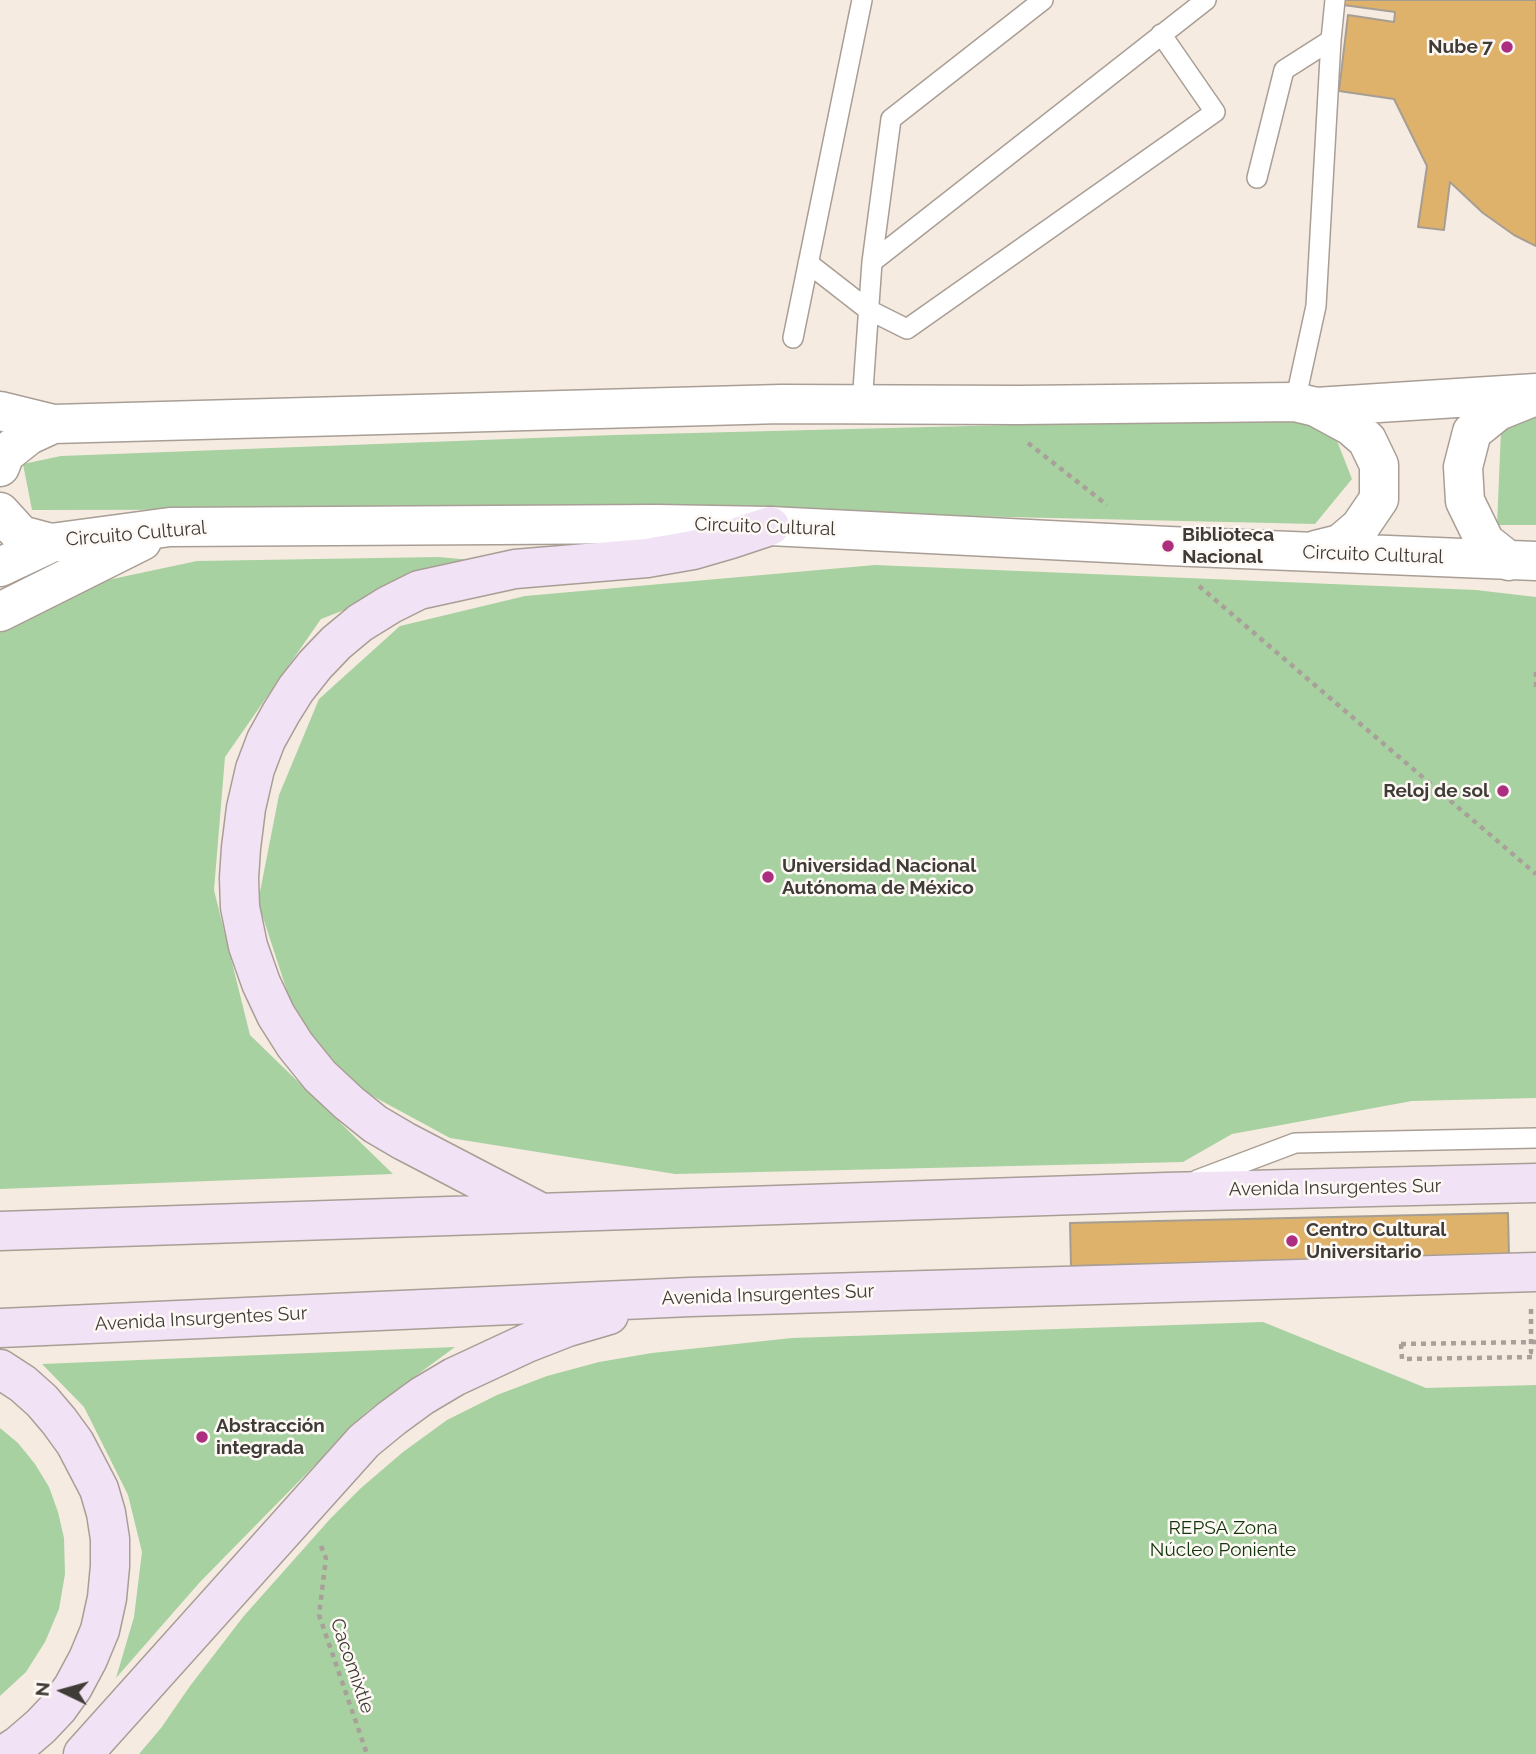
<!DOCTYPE html>
<meta charset="utf-8">
<style>
body{margin:0}
#map{position:relative;width:1536px;height:1754px;overflow:hidden;background:#f6ebe1;font-family:Raleway,sans-serif}
canvas{display:block}
.north{position:absolute;left:28px;top:1656px;width:70px;height:70px;-webkit-text-stroke:5px #fef9f5;paint-order:stroke;rotate:275deg;font-size:19px;font-weight:700;line-height:28px;text-align:center;color:#3f3b37}
.north::after{content:'';display:block;margin:auto;width:24px;height:32px;background:#3f3b37;clip-path:polygon(50% 0,100% 100%,50% 72%,0 100%)}
</style>
<div id="map">
<canvas width="1536" height="1754"></canvas>
<div class="north">N</div>
</div>
<script>
const context = document.querySelector('canvas').getContext('2d');
context.lineJoin = 'round';
function fill(path, color) { context.fillStyle = color; context.fill(path, 'evenodd'); }
const toPath = rows => new Path2D(rows.map(r => 'M' + r).join(''));
function strokePath(path, color, width, dash) { context.strokeStyle = color; context.lineWidth = width; context.lineCap = dash ? 'butt' : 'round'; context.setLineDash(dash || []); context.stroke(path); }
function drawText(font, color, halo, rows, align = 'center') {
  context.font = font + ' Raleway,sans-serif'; context.lineWidth = 5; context.setLineDash([]); context.textBaseline = 'middle'; context.strokeStyle = halo; context.fillStyle = color; for (const [text, x, y, turn = 0] of rows) {
    context.save(); context.translate(x, y); context.rotate((+turn || 0) * Math.PI / 180); context.textAlign = isNaN(turn) ? turn : align; if (halo) context.strokeText(text, 0, 0); context.fillText(text, 0, 0); context.restore();
  }
}
fill(toPath([
 [1536,410,1536,525,1497,525,1501,430],
 [1285,418,1332,428,1352,479,1315,524,657,509,32,510,23,464,61,456,614,435],
 [438,557,473,560,321,619,225,757,214,890,250,1035,393,1174,0,1189,0,633,70,588,197,561],
 [875,565,1476,590,1536,597,1536,1098,1412,1101,1232,1134,1183,1162,675,1174,450,1138,367,1093,299,1028,258,902,279,795,319,699,400,626,525,596],
 [1263,1322,1426,1388,1536,1385,1536,1754,139,1754,161,1728,190,1686,243,1617,330,1519,361,1488,403,1452,447,1420,497,1395,547,1376,599,1362,652,1353,792,1338],
 [455,1347,368,1411,200,1582,116,1678,134,1617,142,1552,128,1495,84,1407,42,1364],
 [0,1428,18,1443,35,1464,49,1487,58,1512,64,1538,65,1574,59,1609,45,1642,26,1672,0,1696]
]), '#a7d1a1');
const building = toPath([
 [1337,0,1536,0,1536,246,1514,235,1483,213,1450,182,1444,230,1418,227,1427,166,1394,99,1339,91,1348,15,1394,22,1395,12,1336,4,1337,0],
 [1508,1213,1509,1256,1071,1266,1070,1223,1508,1213]
]);
fill(building, '#dfb26c');
strokePath(building, '#a69e93', 2);
const service = toPath([
 [1257,178,1284,70,1331,40],
 [872,262,1206,0],
 [808,263,867,309,907,329,1215,112,1161,34],
 [793,338,862,0],
 [1295,402,1316,306,1331,40,1335,0],
 [862,404,872,262,891,119,1043,0],
 [1197,1180,1295,1143,1536,1138]
]);
const tertiary = toPath([
 [0,411,53,424,781,404,1020,405,1295,402,1316,407,1536,393],
 [0,467,5,454,29,435,53,424],
 [0,512,21,535,51,543],
 [1316,550,1340,544,1360,527,1379,499,1379,465,1367,440,1351,426,1316,407],
 [1509,561,1485,542,1465,501,1463,467,1472,432,1498,411,1528,399],
 [0,567,51,543,170,527,657,524,770,526,1168,546,1536,561],
 [0,612,142,541]
]);
const secondary = toPath([
 [538,1211,404,1141,375,1124,349,1103,320,1076,295,1045,276,1015,261,983,248,946,240,907,239,878,241,848,246,808,255,769,266,740,281,713,296,689,315,665,336,643,360,623,389,605,419,590,515,569,647,558,693,550,731,539,770,526],
 [0,1231,1166,1192,1536,1183],
 [0,1328,690,1297,1536,1272],
 [0,1369,23,1384,42,1401,59,1421,75,1443,99,1489,106,1513,110,1539,110,1566,107,1598,100,1630,88,1659,73,1687,58,1708,41,1726,19,1745,5,1754],
 [83,1754,364,1441,392,1418,422,1396,454,1377,527,1343,568,1327,609,1315]
]);
strokePath(service, '#a99e95', 22);
strokePath(tertiary, '#a99e95', 41);
strokePath(secondary, '#a99e95', 41);
strokePath(toPath([
 [1028,443,1107,505],
 [1199,586,1536,874],
 [1536,672,1536,687],
 [1531,1309,1531,1352,1536,1352],
 [1401,1344,1402,1359,1536,1357],
 [321,1546,326,1558,319,1615,367,1754]
]), '#a9a199', 4.5, [5, 5]);
strokePath(service, '#fff', 19);
strokePath(tertiary, '#fff', 38);
strokePath(secondary, '#f2e2f5', 38);
strokePath(toPath([
 [1401,1344,1536,1342]
]), '#a9a199', 4.5, [5, 5]);
for (const [x, y, r, color] of [
 [1507,47,7,"#ac2f7f"],
 [1168,546,7,"#ac2f7f"],
 [1503,791,7,"#ac2f7f"],
 [768,877,7,"#ac2f7f"],
 [1292,1241,7,"#ac2f7f"],
 [202,1437,7,"#ac2f7f"]
]) { const dot = new Path2D(); dot.arc(x, y, r, 0, 2 * Math.PI); context.fillStyle = color; context.fill(dot); strokePath(dot, '#fef9f5', 2.5); }
drawText('bold 19px', '#3f3b37', '#fef9f5', [
 ["Nube 7",1493,47,"right"],
 ["Biblioteca",1182,535],
 ["Nacional",1182,557],
 ["Reloj de sol",1489,791,"right"],
 ["Universidad Nacional",782,866],
 ["Autónoma de México",782,888],
 ["Centro Cultural",1306,1230],
 ["Universitario",1306,1252],
 ["Abstracción",216,1426],
 ["integrada",216,1448]
], 'left');
drawText('19px', '#3f3b37', '#fef9f5', [
 ["Circuito Cultural",765,527,2],
 ["Circuito Cultural",136,534,-5],
 ["Circuito Cultural",1373,555,2],
 ["Avenida Insurgentes Sur",1335,1188,-1],
 ["Avenida Insurgentes Sur",768,1295,-2],
 ["Avenida Insurgentes Sur",201,1319,-3],
 ["Cacomixtle",352,1666,71]
]);
drawText('19px', '#11360c', '#fef9f5', [
 ["REPSA Zona",1223,1528],
 ["Núcleo Poniente",1223,1550]
]);
</script>
